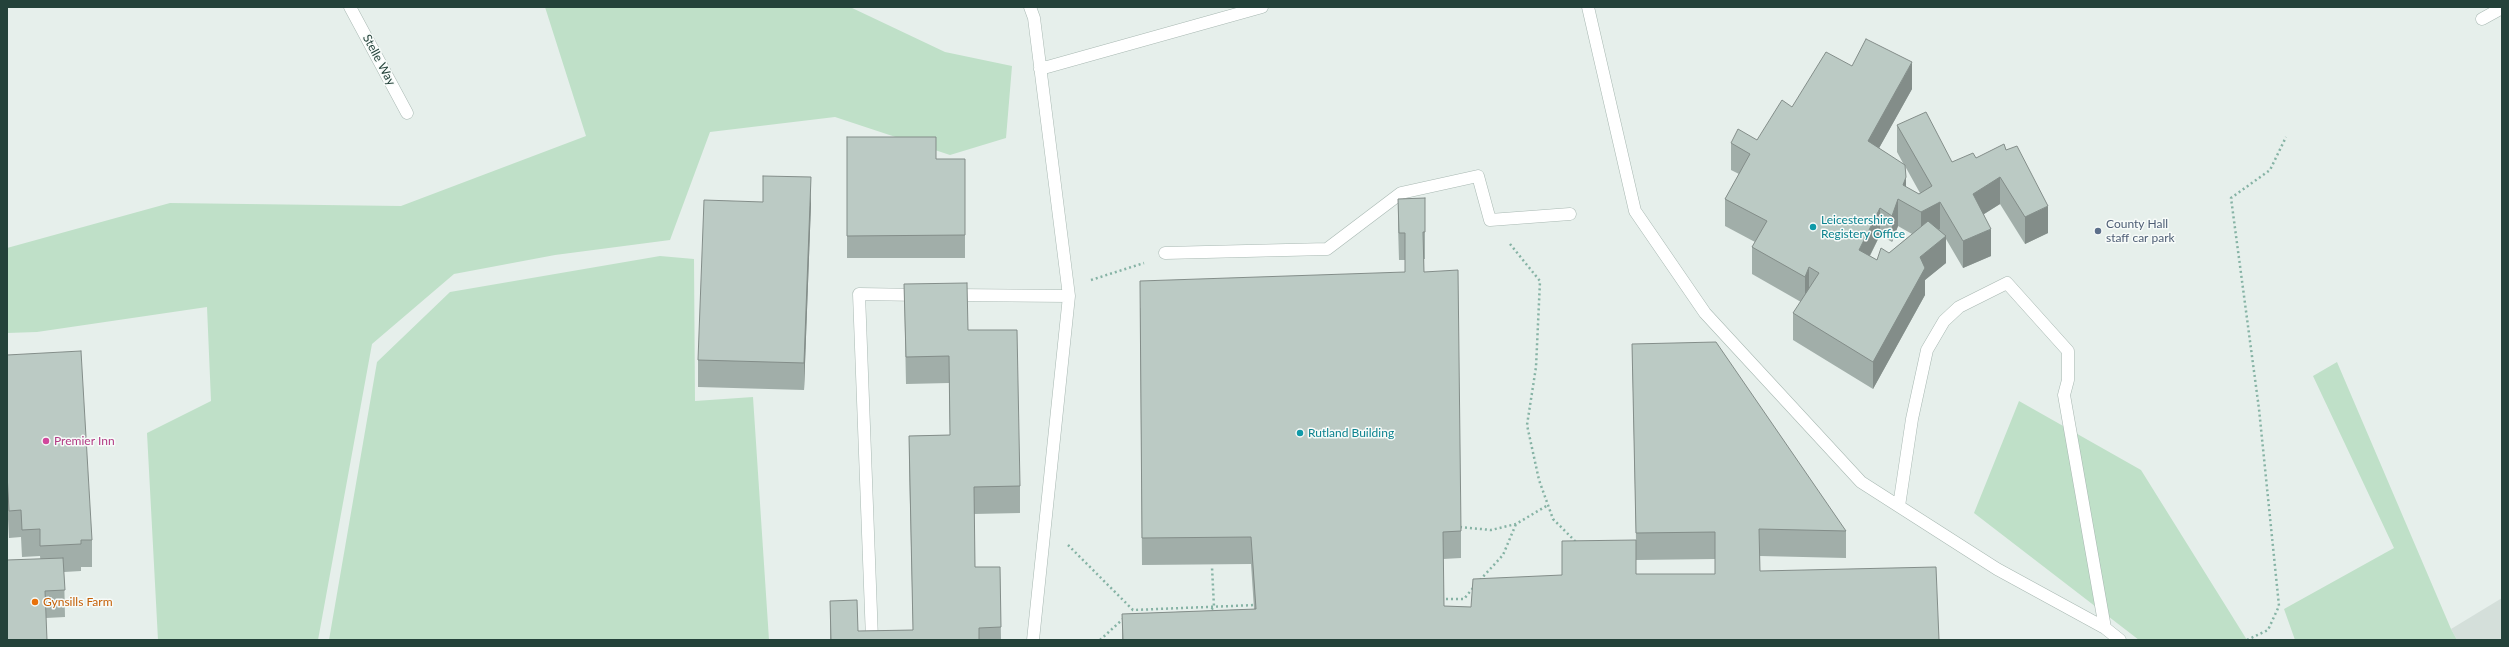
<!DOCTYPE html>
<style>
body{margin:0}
#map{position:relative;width:2509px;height:647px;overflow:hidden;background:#e6efeb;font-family:Lato,sans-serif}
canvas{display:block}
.frame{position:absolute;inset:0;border:8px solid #24423a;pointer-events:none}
</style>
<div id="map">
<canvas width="2509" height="647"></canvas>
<div class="frame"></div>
</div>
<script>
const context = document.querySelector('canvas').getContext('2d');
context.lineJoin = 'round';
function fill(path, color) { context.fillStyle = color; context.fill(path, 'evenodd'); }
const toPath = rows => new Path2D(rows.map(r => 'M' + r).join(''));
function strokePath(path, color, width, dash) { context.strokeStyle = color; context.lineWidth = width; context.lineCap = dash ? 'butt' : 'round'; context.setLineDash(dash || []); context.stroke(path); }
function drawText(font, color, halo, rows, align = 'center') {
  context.font = font + ' Lato,sans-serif'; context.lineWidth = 3; context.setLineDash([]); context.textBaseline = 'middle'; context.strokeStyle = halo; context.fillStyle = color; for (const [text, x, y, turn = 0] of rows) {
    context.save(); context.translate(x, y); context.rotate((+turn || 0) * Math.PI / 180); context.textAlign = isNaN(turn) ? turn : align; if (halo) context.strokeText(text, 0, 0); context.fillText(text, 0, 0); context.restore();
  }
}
fill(toPath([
 [2502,598,2502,640,2457,640,2451,629]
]), '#d4dfda');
fill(toPath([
 [545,7,850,7,945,52,1012,66,1006,138,950,155,835,117,710,132,670,240,555,255,454,274,372,344,318,640,158,640,147,433,211,401,207,307,37,332,7,333,7,248,170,203,401,206,586,136],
 [660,256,694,259,695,401,753,397,769,640,329,640,377,362,450,292],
 [2337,362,2451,629,2457,640,2295,640,2284,609,2394,548,2313,376],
 [2019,401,2141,470,2247,640,2139,640,1974,513]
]), '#bfe0c8');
const minor = toPath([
 [350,7,407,113],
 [1030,7,1034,18,1069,296,1033,640],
 [1588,7,1635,211,1705,313,1861,482,1997,569,2105,628,2120,640],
 [2482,19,2502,8],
 [1040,69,1262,7],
 [1165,253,1327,249,1401,193,1478,176,1490,220,1570,214],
 [951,295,1069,296],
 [1899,506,1912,419,1927,350,1944,321,1959,307,2007,283,2068,351,2068,380,2064,395,2105,628],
 [872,639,859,294,921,295]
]);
strokePath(minor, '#a8b8b2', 13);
strokePath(toPath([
 [1510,244,1540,281,1536,367,1527,425,1539,480,1553,519,1576,542],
 [1091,280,1144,263],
 [1460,527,1491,530,1516,524,1548,505],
 [1068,545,1133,610,1256,605],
 [1480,580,1503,555,1516,524],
 [1441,599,1464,599,1473,588],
 [1208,613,1214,607,1212,567],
 [1100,640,1123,619],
 [2247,640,2268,630,2279,606,2259,409,2231,198,2270,170,2286,137]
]), '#86b3a5', 2.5, [2, 3]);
strokePath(minor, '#fff', 12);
fill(toPath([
 [1852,66,1912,89,1879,148,1904,165,1897,152,1897,125,1952,162,1976,158,2006,150,2048,233,2025,244,2000,204,1984,214,1991,256,1963,268,1946,239,1946,263,1925,280,1925,295,1873,389,1793,340,1793,313,1801,302,1752,274,1752,247,1755,242,1725,226,1725,199,1739,174,1731,170,1731,143,1757,140,1792,107],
 [1905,166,1920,193,1919,194,1906,187],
 [1898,226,1912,234,1889,253,1877,260,1870,256,1880,235,1892,242],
 [847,137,936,159,965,159,965,258,847,258],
 [1425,198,1425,259,1424,259,1424,272,1461,531,1461,558,1443,559,1444,606,1471,607,1562,575,1636,540,1632,344,1846,531,1846,558,1760,556,1760,571,1939,640,1122,640,1122,614,1254,609,1251,564,1142,565,1140,308,1405,272,1405,260,1399,260,1398,226,1398,199],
 [1715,559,1715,574,1636,574,1636,560],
 [811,204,804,390,698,387,698,360],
 [904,284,968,330,1020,486,1020,513,974,514,975,567,1000,567,1001,640,830,640,830,601,858,631,913,630,909,463,909,436,950,435,949,383,906,384],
 [7,355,92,540,92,567,81,567,81,571,64,572,65,617,46,618,40,556,22,557,21,537,9,538,7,500]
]), '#a1aea9');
fill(toPath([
 [1912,62,1912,89,1868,168,1868,141],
 [811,177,811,204,804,390,804,363],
 [1906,177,1906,204,1903,185],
 [2000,177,2000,204,1973,221,1973,194],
 [1898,199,1898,226,1892,242,1892,216],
 [1940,202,1940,229,1921,239,1921,212],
 [2048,206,2048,233,2025,244,2025,217],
 [1880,208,1880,235,1859,277,1859,250],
 [1991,229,1991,256,1963,268,1963,241],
 [1946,236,1946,263,1925,280,1925,295,1873,389,1873,362,1920,257],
 [1809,267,1809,294,1805,304,1805,277]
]), '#838d89');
const building = toPath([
 [1866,39,1912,62,1868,141,1905,165,1906,177,1903,185,1919,194,1932,186,1897,125,1926,112,1952,162,1973,153,1976,158,2004,144,2006,150,2017,146,2048,206,2025,217,2000,177,1973,194,1991,229,1963,241,1940,202,1921,212,1898,199,1892,216,1880,208,1859,250,1877,260,1881,248,1889,253,1928,221,1946,236,1920,257,1925,268,1873,362,1793,313,1819,273,1809,267,1805,277,1752,247,1767,221,1725,199,1750,154,1731,143,1738,129,1757,140,1782,100,1792,107,1826,52,1852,66,1866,39],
 [847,137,936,137,936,159,965,159,965,235,847,236,847,137],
 [763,176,811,177,804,363,698,360,704,200,763,202,763,176],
 [1425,198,1425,232,1423,232,1424,272,1458,270,1461,531,1443,532,1444,606,1471,607,1473,579,1562,575,1562,541,1636,540,1636,574,1715,574,1715,532,1636,533,1632,344,1716,342,1846,531,1759,529,1760,571,1936,567,1939,640,1123,640,1122,614,1256,609,1251,537,1142,538,1140,281,1405,272,1405,233,1399,233,1398,199,1425,198],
 [967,283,968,330,1017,330,1020,486,974,487,975,567,1000,567,1001,627,979,628,979,640,831,640,830,601,857,600,858,631,913,630,909,436,950,435,949,356,906,357,904,284,967,283],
 [81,351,92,540,81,540,81,544,40,546,40,529,22,530,21,510,9,511,7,473,7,355,81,351],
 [63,558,65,590,45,591,47,640,7,640,7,560,63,558]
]);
fill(building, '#bbcac4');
strokePath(building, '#838d89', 1);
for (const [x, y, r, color] of [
 [1813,227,4,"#0f9aa8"],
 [2098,231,4,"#5c6f8a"],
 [1300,433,4,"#0f9aa8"],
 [46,441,4,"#d1479c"],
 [35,602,4,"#e8710a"]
]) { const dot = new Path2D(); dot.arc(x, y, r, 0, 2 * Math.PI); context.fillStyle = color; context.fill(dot); strokePath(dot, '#f7fbf9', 1.5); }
drawText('12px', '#24423a', '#f7fbf9', [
 ["Stelle Way",379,60,62]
]);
drawText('12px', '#0d838f', '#f7fbf9', [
 ["Leicestershire",1821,220],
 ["Registery Office",1821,234],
 ["Rutland Building",1308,433]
], 'left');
drawText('12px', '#4e5e75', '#f7fbf9', [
 ["County Hall",2106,224],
 ["staff car park",2106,238]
], 'left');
drawText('12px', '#b23c85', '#f7fbf9', [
 ["Premier Inn",54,441]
], 'left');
drawText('12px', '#c56008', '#f7fbf9', [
 ["Gynsills Farm",43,602]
], 'left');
</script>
